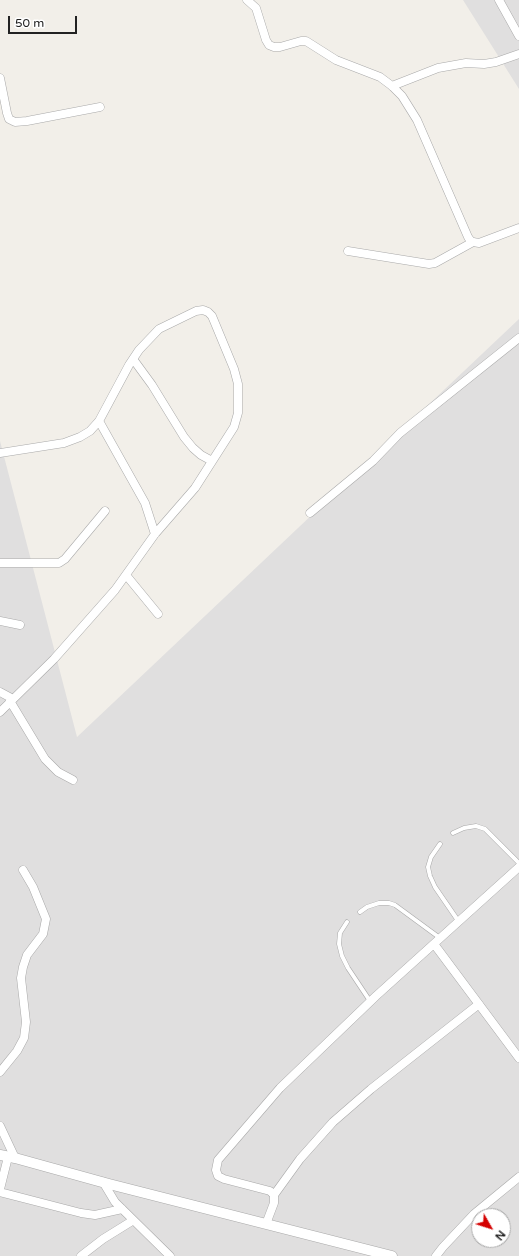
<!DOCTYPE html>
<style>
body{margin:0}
#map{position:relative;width:519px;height:1256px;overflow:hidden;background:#f2efe9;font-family:"Varela Round",sans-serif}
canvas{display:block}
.north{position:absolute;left:471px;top:1208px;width:40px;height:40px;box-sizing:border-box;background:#fff;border:1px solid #a7a7a7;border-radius:50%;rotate:129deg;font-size:11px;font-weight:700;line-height:16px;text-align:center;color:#222}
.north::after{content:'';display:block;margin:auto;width:14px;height:18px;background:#d40000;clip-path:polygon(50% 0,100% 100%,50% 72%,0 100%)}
.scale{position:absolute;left:8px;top:16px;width:69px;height:18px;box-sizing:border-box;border:2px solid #222;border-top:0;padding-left:5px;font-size:12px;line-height:14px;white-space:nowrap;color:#222;-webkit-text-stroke:3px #fff;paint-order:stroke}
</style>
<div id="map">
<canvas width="519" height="1256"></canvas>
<div class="north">N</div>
<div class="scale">50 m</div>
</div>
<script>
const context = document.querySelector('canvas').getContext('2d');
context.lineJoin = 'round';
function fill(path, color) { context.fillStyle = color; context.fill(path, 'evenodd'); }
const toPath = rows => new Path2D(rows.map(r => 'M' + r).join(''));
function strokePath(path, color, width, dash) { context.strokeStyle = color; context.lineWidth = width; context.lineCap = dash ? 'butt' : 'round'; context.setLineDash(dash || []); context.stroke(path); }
fill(toPath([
 [463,0,519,0,519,89],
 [519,319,519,1256,0,1256,0,441,77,737],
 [479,1216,503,1216,503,1240,479,1240]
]), '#e0dfdf');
const service = toPath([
 [453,833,464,828,476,826,485,829,519,863],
 [440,844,431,857,428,867,430,876,435,887,459,922],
 [360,912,367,907,379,903,389,903,395,905,440,938],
 [347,922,340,933,339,944,342,956,348,968,370,1001]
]);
const minor = toPath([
 [247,0,256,8,266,40,269,45,274,47,280,47,301,41,306,41,336,60,380,77,392,86,402,96,417,120,468,237,470,240,473,242,479,243,519,228],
 [499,0,519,36],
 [0,78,7,113,9,119,15,122,27,121,100,107],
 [392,86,438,68,466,63,484,64,496,62,519,54],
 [348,251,429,264,435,263,473,242],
 [133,359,152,385,184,437,193,448,201,455,212,461],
 [99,421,145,503,155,534],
 [0,453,64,443,80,437,90,431,99,421,129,365,139,350,159,329,196,311,203,310,208,312,212,316,234,369,238,384,238,413,234,427,195,488,155,534,115,590,54,659,0,712],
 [310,513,373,461,400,433,519,338],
 [0,563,59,563,65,559,105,511],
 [126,575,158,614],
 [0,621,20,625],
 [0,692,13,699],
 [10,701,45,759,58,772,73,780],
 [434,944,519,1058],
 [0,1072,17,1051,24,1038,26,1022,21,978,23,967,27,955,43,934,46,919,33,887,23,870],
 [0,1126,15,1158],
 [103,1182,115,1202,170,1256],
 [0,1189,8,1157],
 [0,1192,81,1213,95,1215,122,1209],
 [274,1195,300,1159,333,1122,371,1089,479,1004],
 [266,1224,274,1203,274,1195,270,1191,224,1179,218,1176,216,1170,218,1160,280,1088,376,996,519,867],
 [81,1256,103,1239,132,1221],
 [436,1256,443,1247,474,1214,519,1177]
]);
const tertiary = toPath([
 [0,1155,15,1158,109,1184,392,1256]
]);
strokePath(service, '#a9a9a9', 5);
strokePath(minor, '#a9a9a9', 9);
strokePath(tertiary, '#a9a9a9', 11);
strokePath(service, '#fff', 4);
strokePath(minor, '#fff', 8);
strokePath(tertiary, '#fff', 10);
</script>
